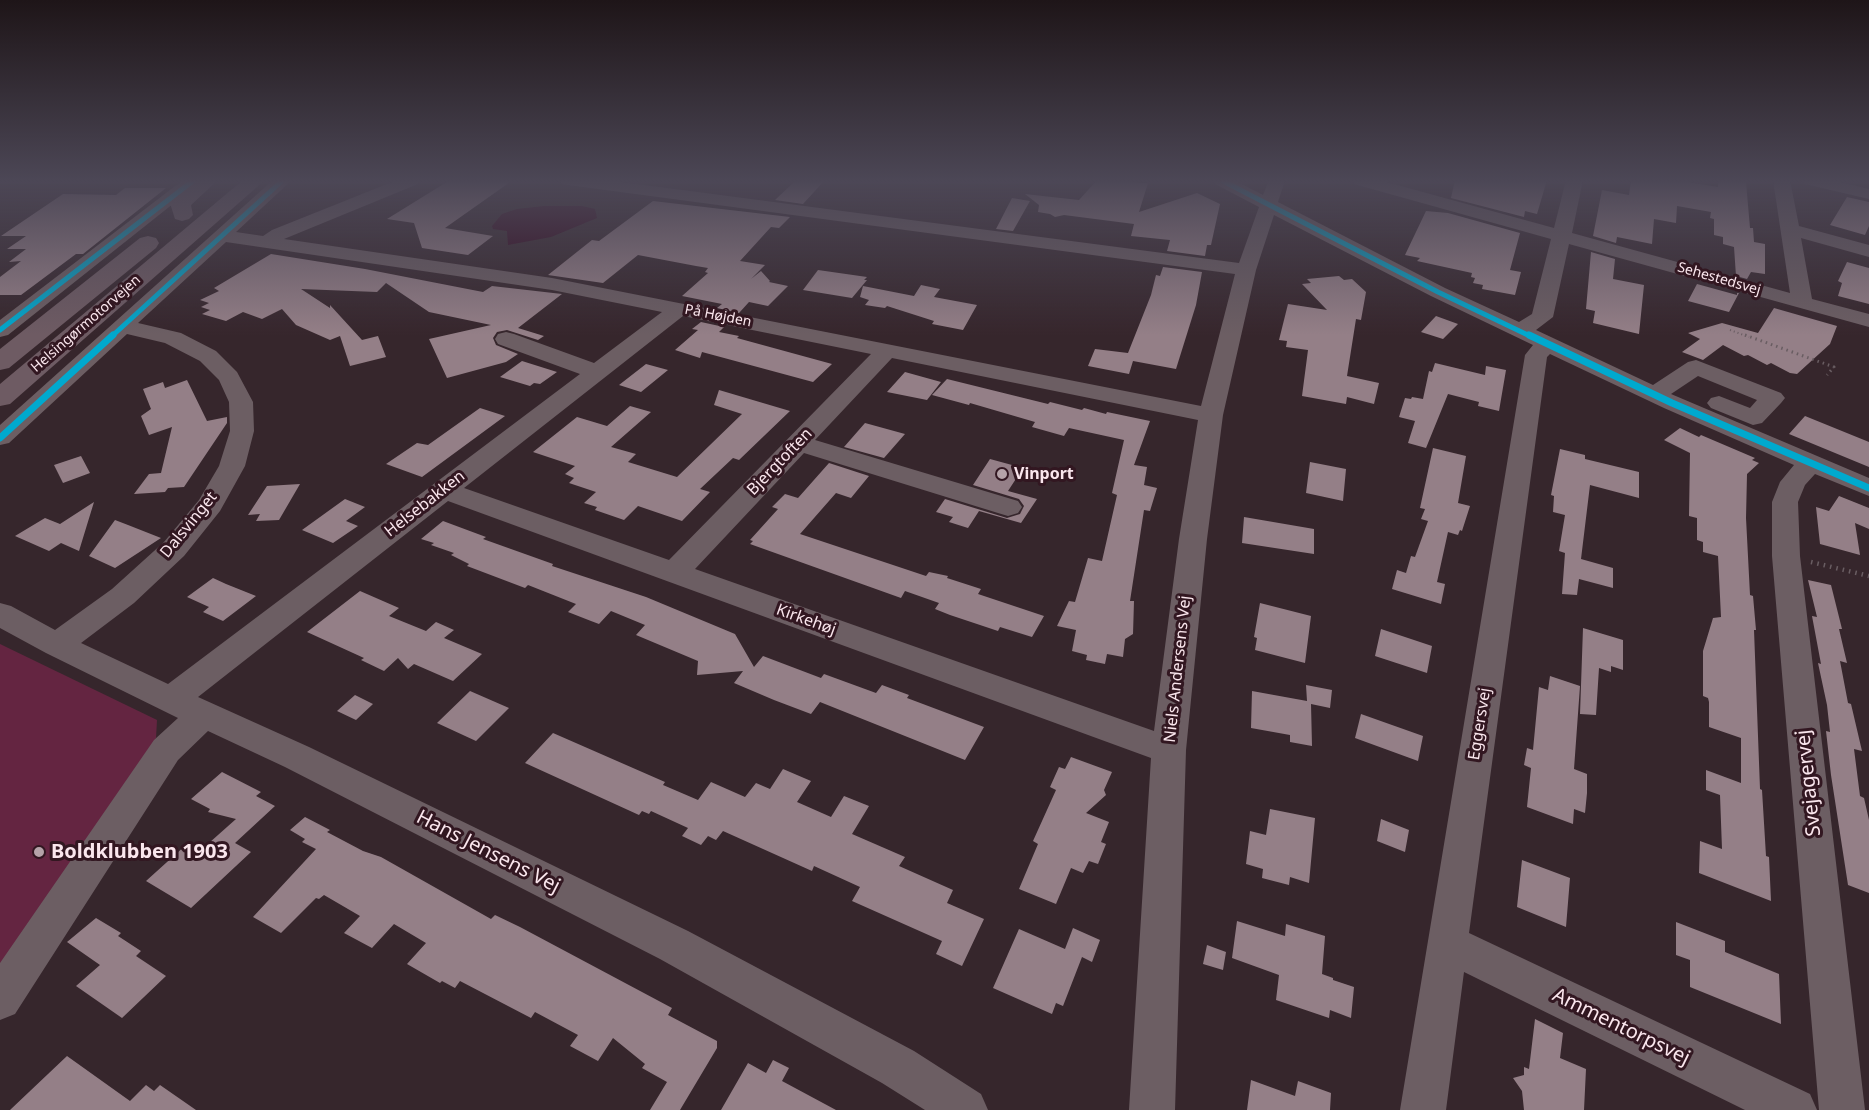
<!DOCTYPE html>
<meta charset="utf-8">
<style>
body{margin:0}
canvas{display:block;background:#36262c}
</style>
<canvas width="1869" height="1110"></canvas>
<script>
const context = document.querySelector('canvas').getContext('2d');
context.lineJoin = 'round';
function fill(path, color) { context.fillStyle = color; context.fill(path, 'evenodd'); }
const toPath = rows => new Path2D(rows.map(r => 'M' + r).join(''));
function strokePath(path, color, width, dash) { context.strokeStyle = color; context.lineWidth = width; context.lineCap = dash ? 'butt' : 'round'; context.setLineDash(dash || []); context.stroke(path); }
function drawText(font, color, halo, rows, align = 'center') {
  context.font = font + ' "Noto Sans",sans-serif'; context.lineWidth = 6; context.setLineDash([]); context.textBaseline = 'middle'; context.strokeStyle = halo; context.fillStyle = color; for (const [text, x, y, turn = 0] of rows) {
    context.save(); context.translate(x, y); context.rotate((+turn || 0) * Math.PI / 180); context.textAlign = isNaN(turn) ? turn : align; if (halo) context.strokeText(text, 0, 0); context.fillText(text, 0, 0); context.restore();
  }
}
fill(toPath([
 [0,644,157,720,156,738,0,965]
]), '#642541');
fill(toPath([
 [544,206,582,206,595,209,597,218,551,237,508,245,507,231,493,229,492,226,502,214,517,209]
]), '#32031b');
fill(toPath([
 [450,180,513,180,445,228,493,236,468,255,422,248,414,223,387,219],
 [796,180,825,180,803,204,775,200],
 [1097,180,1148,183,1139,212,1197,193,1220,204,1211,245,1207,245,1205,256,1167,251,1170,240,1131,236,1134,224,1064,215,1055,217,1050,214,1038,212,1039,205,1025,194,1079,200],
 [1455,180,1547,180,1537,214,1525,211,1524,217,1451,198],
 [1631,180,1676,180,1718,187,1718,180,1746,182,1750,228,1753,228,1754,242,1765,244,1765,274,1751,272,1747,279,1736,276,1734,247,1723,244,1723,237,1714,235,1714,219,1710,218,1711,212,1677,206,1676,223,1654,219,1652,244,1617,237,1616,243,1593,236,1602,190,1629,195],
 [125,188,166,188,83,254,76,254,21,295,0,295,0,277,21,261,9,262,26,249,7,249,26,236,1,236,63,194,116,195],
 [1847,197,1869,202,1869,226,1865,235,1830,225],
 [1012,198,1030,201,1013,231,996,229],
 [653,201,790,217,779,228,771,227,740,261,765,265,751,279,761,271,770,281,769,282,788,286,768,306,749,302,739,313,717,308,722,304,682,296,708,273,705,272,708,268,696,266,638,255,603,283,548,275,592,240,599,241],
 [1426,211,1448,213,1520,233,1510,270,1521,272,1515,295,1482,289,1483,285,1473,283,1475,278,1471,277,1472,273,1417,261,1420,258,1405,255],
 [1591,252,1615,259,1613,279,1644,285,1639,334,1593,323,1595,311,1586,309],
 [271,254,365,269,483,292,492,286,562,294,518,328,544,336,538,340,507,330,497,332,493,338,496,345,518,354,506,362,447,378,429,339,491,325,429,312,386,283,377,292,301,289,330,308,330,305,362,340,378,336,386,357,350,366,340,336,330,340,296,325,282,309,262,319,243,312,226,321,202,314,210,310,201,307,209,303,200,300,219,291,214,288],
 [1847,262,1869,268,1869,304,1838,296,1842,283,1838,281],
 [1163,267,1202,272,1196,305,1176,369,1133,361,1129,374,1088,366,1095,349,1128,353,1151,295,1156,275,1160,276],
 [818,270,867,277,864,280,867,280,852,298,803,290],
 [1339,276,1344,280,1352,279,1366,292,1361,320,1356,319,1347,376,1379,383,1374,404,1347,397,1346,404,1302,396,1308,350,1286,347,1287,341,1279,340,1288,304,1327,310,1302,284,1311,283,1307,279],
 [1697,284,1737,295,1737,293,1739,293,1729,312,1688,301],
 [921,285,940,289,934,297,977,305,963,330,932,324,934,321,887,306,885,308,865,305,869,300,860,297,863,286,914,296],
 [1774,308,1837,326,1830,344,1797,374,1790,373,1771,363,1767,365,1748,355,1744,356,1723,345,1703,360,1682,352,1700,339,1688,333,1722,323,1758,333],
 [1436,316,1458,324,1443,339,1421,332],
 [701,322,724,327,719,332,739,336,737,338,832,364,813,382,702,352,700,358,675,350,698,330,692,329],
 [522,361,557,372,540,384,534,383,530,386,500,377],
 [1435,363,1485,375,1486,366,1506,370,1499,411,1478,406,1479,402,1448,394,1426,448,1408,443,1415,421,1399,417,1405,398,1411,399,1412,397,1423,399,1429,371,1432,372],
 [646,364,668,370,641,392,619,385],
 [905,372,941,382,927,400,887,392],
 [947,379,1048,404,1050,402,1082,410,1084,408,1106,414,1107,412,1150,421,1134,465,1147,467,1144,485,1157,488,1150,511,1144,510,1130,601,1134,601,1133,634,1125,639,1123,657,1107,654,1105,664,1086,660,1087,655,1072,651,1076,630,1057,626,1069,601,1075,602,1088,558,1102,561,1117,495,1112,493,1124,440,1069,428,1064,436,1032,427,1035,422,970,403,969,405,932,395],
 [187,380,207,421,227,417,227,423,184,487,168,488,165,492,134,494,149,474,161,473,172,427,149,435,141,416,151,409,143,389,163,382,165,388],
 [719,390,790,411,739,460,733,458,700,489,710,492,682,521,638,506,624,520,595,510,597,507,584,503,596,492,569,483,574,478,565,474,575,466,533,452,577,417,607,426,630,406,651,412,611,447,636,454,628,462,677,477,742,414,714,405],
 [480,408,505,416,422,477,386,464,417,443,428,445],
 [1805,416,1869,442,1869,467,1789,434],
 [865,423,905,434,884,458,844,447],
 [1680,428,1699,437,1701,435,1755,458,1752,460,1759,463,1747,474,1746,518,1750,595,1753,596,1756,630,1754,630,1760,789,1762,790,1766,856,1769,857,1771,901,1699,873,1700,841,1722,849,1720,795,1706,790,1706,770,1741,783,1741,738,1709,727,1709,702,1708,698,1703,696,1703,651,1713,618,1721,617,1718,556,1703,552,1703,542,1697,540,1697,518,1689,516,1690,453,1664,440],
 [1433,448,1466,456,1458,503,1470,506,1462,531,1460,530,1458,535,1448,532,1437,582,1445,584,1441,604,1392,589,1397,570,1406,573,1411,556,1415,557,1428,521,1421,519,1425,509,1420,508],
 [1560,449,1585,455,1585,459,1639,472,1639,498,1590,485,1581,559,1613,568,1613,588,1579,579,1577,595,1562,594,1565,553,1559,551,1565,515,1553,512,1554,496,1551,495],
 [81,456,90,473,63,483,54,465],
 [990,459,1023,468,1008,491,1037,499,1021,523,979,511,968,528,949,522,953,517,936,512,945,499,1007,518,1020,514,1024,506,1019,499,973,485],
 [1310,462,1346,469,1343,501,1306,493],
 [829,463,869,476,851,498,836,493,800,534,926,576,929,572,948,576,947,578,981,589,978,594,1044,616,1032,637,1000,627,998,631,950,615,935,609,939,603,905,591,901,598,750,544,753,541,750,540,778,509,772,507,785,494,798,498],
 [300,484,279,520,256,521,260,514,248,515,267,486],
 [1839,496,1869,508,1869,529,1855,523,1860,555,1820,544,1816,507,1829,511],
 [345,499,365,507,346,521,358,526,333,543,302,530],
 [94,502,79,551,61,543,49,551,15,536,45,518,60,524],
 [1244,517,1314,529,1314,554,1242,543],
 [115,520,128,525,161,538,115,568,89,556],
 [443,521,486,537,483,539,553,564,552,566,646,597,735,634,754,667,763,656,821,678,824,674,876,693,882,685,909,695,907,698,984,727,965,760,820,702,811,714,774,700,734,683,743,671,697,675,698,661,636,635,645,625,611,611,599,624,591,621,568,612,576,604,528,585,525,588,467,566,469,564,451,555,454,553,431,545,434,543,421,539],
 [213,578,226,584,256,596,223,621,203,612,209,607,187,597],
 [1808,580,1831,585,1842,629,1839,629,1847,663,1840,661,1848,703,1851,704,1862,751,1854,749,1860,796,1864,798,1869,820,1869,893,1848,885,1831,775,1826,731,1830,732,1827,705,1818,663,1821,664,1812,616,1817,617],
 [360,591,399,608,389,616,426,631,436,622,454,630,444,638,482,654,453,681,414,664,408,669,398,658,384,671,361,660,364,658,307,632],
 [1260,603,1311,616,1305,663,1255,650,1257,638,1254,637],
 [1583,628,1623,640,1623,670,1611,666,1611,672,1599,668,1596,715,1580,714],
 [1381,629,1432,646,1427,673,1375,656],
 [1550,676,1580,686,1574,769,1587,774,1587,793,1585,813,1574,809,1573,824,1527,807,1531,768,1524,765,1527,748,1533,750,1539,687,1548,690],
 [1306,685,1332,690,1330,708,1311,704,1312,746,1290,742,1290,735,1251,728,1252,691,1307,701],
 [470,691,509,708,476,741,437,723],
 [355,695,373,704,356,720,337,711],
 [1361,714,1423,736,1418,761,1355,738],
 [553,733,665,782,663,785,698,800,711,782,745,797,756,783,770,789,783,769,811,781,797,802,831,817,844,796,869,806,852,834,905,857,899,866,953,890,947,903,984,919,962,966,936,954,942,941,852,901,860,887,814,866,812,871,723,831,716,840,708,836,701,845,682,836,688,828,651,811,649,814,642,811,639,815,525,763],
 [1071,757,1112,772,1104,790,1106,795,1086,813,1109,822,1101,842,1106,844,1098,864,1089,861,1083,873,1071,868,1056,904,1019,889,1038,844,1033,841,1056,790,1050,787,1059,767,1065,769],
 [222,772,261,792,256,796,275,806,235,843,251,852,191,908,146,881,187,844,200,851,236,819,208,812,210,809,191,799],
 [1270,809,1315,818,1309,883,1290,877,1289,885,1262,878,1263,869,1246,864,1250,831,1266,835],
 [305,817,330,830,327,832,363,851,381,857,491,919,495,915,520,927,672,1008,668,1015,717,1041,717,1048,680,1110,650,1110,667,1082,642,1068,645,1064,613,1038,598,1061,570,1046,578,1035,535,1012,531,1018,460,981,455,988,442,981,440,983,407,964,426,943,394,924,372,948,344,933,360,916,324,895,319,899,316,898,281,933,253,917,316,849,302,842,305,839,290,830],
 [1381,819,1409,830,1405,852,1377,841],
 [1522,860,1570,878,1566,927,1517,907],
 [96,918,121,933,118,936,141,951,136,956,166,976,122,1018,76,986,100,965,67,942],
 [1237,921,1285,936,1286,924,1325,936,1322,974,1333,978,1333,980,1354,987,1351,1018,1330,1010,1329,1018,1276,1000,1279,975,1232,958],
 [1676,922,1725,941,1725,952,1779,974,1781,1024,1690,987,1690,960,1676,955],
 [1073,928,1100,940,1092,962,1082,957,1063,1006,1056,1003,1052,1014,993,988,1019,929,1065,949],
 [1207,945,1226,952,1223,970,1203,964],
 [1535,1019,1563,1033,1560,1058,1586,1069,1584,1110,1524,1110,1522,1091,1513,1078,1524,1075,1524,1067,1529,1069],
 [67,1056,130,1101,146,1085,154,1091,160,1085,196,1110,10,1110],
 [773,1060,789,1068,782,1081,836,1110,721,1110,748,1063,766,1073],
 [1251,1080,1295,1096,1298,1081,1331,1093,1330,1110,1247,1110]
]), '#947f87');
strokePath(toPath([
 [1730,330,1749,337]
]), '#695d62', 2, [1, 3]);
strokePath(toPath([
 [1745,335,1834,367,1827,375]
]), '#695d62', 3, [1.5, 4]);
strokePath(toPath([
 [1811,562,1869,576]
]), '#695d62', 4.5, [1.5, 5]);
fill(toPath([
 [183,180,203,180,8,335,0,337,0,320,183,180],
 [273,180,292,180,236,232,263,236,272,230,397,180,420,180,418,184,284,239,552,278,1201,406,1235,274,568,185,562,184,559,180,606,180,1239,263,1259,207,1215,184,1212,180,1234,180,1263,195,1269,180,1285,180,1278,202,1445,288,1519,322,1532,314,1551,239,1354,184,1352,180,1379,180,1554,228,1566,180,1583,180,1572,233,1790,293,1773,180,1790,180,1799,226,1869,245,1869,257,1801,238,1812,299,1869,314,1869,327,1569,244,1553,317,1536,330,1653,385,1688,362,1696,360,1781,393,1785,398,1781,403,1762,423,1753,425,1711,408,1707,403,1711,398,1719,396,1750,408,1757,400,1698,376,1671,394,1869,478,1869,496,1815,474,1805,485,1798,502,1800,556,1865,1110,1819,1110,1772,556,1772,502,1780,482,1794,465,1664,408,1550,354,1547,357,1469,933,1810,1094,1817,1110,1745,1110,1464,972,1446,1110,1400,1110,1525,355,1533,345,1431,296,1274,215,1256,270,1223,415,1207,539,1186,750,1175,1110,1129,1110,1151,758,448,501,198,697,309,747,688,931,914,1051,981,1094,988,1110,925,1110,882,1083,660,959,285,767,208,731,178,760,15,1014,0,1020,0,963,154,740,178,718,46,653,0,628,0,603,11,606,55,630,112,589,164,542,199,500,219,466,230,431,229,402,219,380,200,361,165,343,127,334,9,443,0,445,0,425,273,180],
 [226,242,552,290,662,312,594,363,514,334,506,332,498,334,495,339,498,344,580,374,168,684,81,643,134,603,184,556,220,511,245,466,254,431,253,402,237,372,216,351,181,333,138,323,226,242],
 [683,316,871,354,669,560,464,488,683,316],
 [892,358,1198,420,1179,539,1154,731,695,569,804,453,998,513,1008,516,1018,513,1022,507,1018,501,815,440,892,358],
 [1802,180,1832,180,1869,189,1869,199,1805,184,1802,180]
]), '#6c5e63');
fill(toPath([
 [196,180,218,180,191,205,193,215,189,219,182,221,175,219,170,203,196,180],
 [243,180,265,180,10,404,0,406,0,384,243,180],
 [148,236,156,238,159,243,156,248,9,368,0,370,0,349,140,238,148,236]
]), '#6e5b63');
strokePath(toPath([
 [1221,180,1438,292,1532,337],
 [0,330,194,180],
 [111,337,283,180]
]), '#00a9ce', 5);
strokePath(toPath([
 [1529,335,1672,403,1869,488],
 [0,438,113,335]
]), '#00a9ce', 7);
const sky = context.createLinearGradient(0, 0, 0, 335);
sky.addColorStop(0, '#1e1518');
sky.addColorStop(0.54, '#4c4756');
sky.addColorStop(1, '#4c475600');
context.fillStyle = sky;
context.fillRect(0, 0, 1869, 335);
for (const [x, y, r, color] of [
 [1002,474,6,"#b5a3a9"],
 [39,852,6,"#b5a3a9"]
]) { const dot = new Path2D(); dot.arc(x, y, r, 0, 2 * Math.PI); context.fillStyle = color; context.fill(dot); strokePath(dot, '#321721', 2); }
drawText('14px', '#fae6ed', '#321721', [
 ["Sehestedsvej",1719,279,16],
 ["På Højden",718,316,11],
 ["Helsingørmotorvejen",86,324,-41]
]);
drawText('16px', '#fae6ed', '#321721', [
 ["Bjergtoften",780,462,-46],
 ["Helsebakken",425,504,-38],
 ["Dalsvinget",189,525,-51],
 ["Kirkehøj",806,620,20],
 ["Niels Andersens Vej",1178,669,-84],
 ["Eggersvej",1480,724,-81]
]);
drawText('bold 16px', '#fae6ed', '#321721', [
 ["Vinport",1014,474]
], 'left');
drawText('20px', '#fae6ed', '#321721', [
 ["Svejagervej",1809,783,-96],
 ["Hans Jensens Vej",488,852,27],
 ["Ammentorpsvej",1621,1027,26]
]);
drawText('bold 20px', '#fae6ed', '#321721', [
 ["Boldklubben 1903",51,852]
], 'left');
</script>
